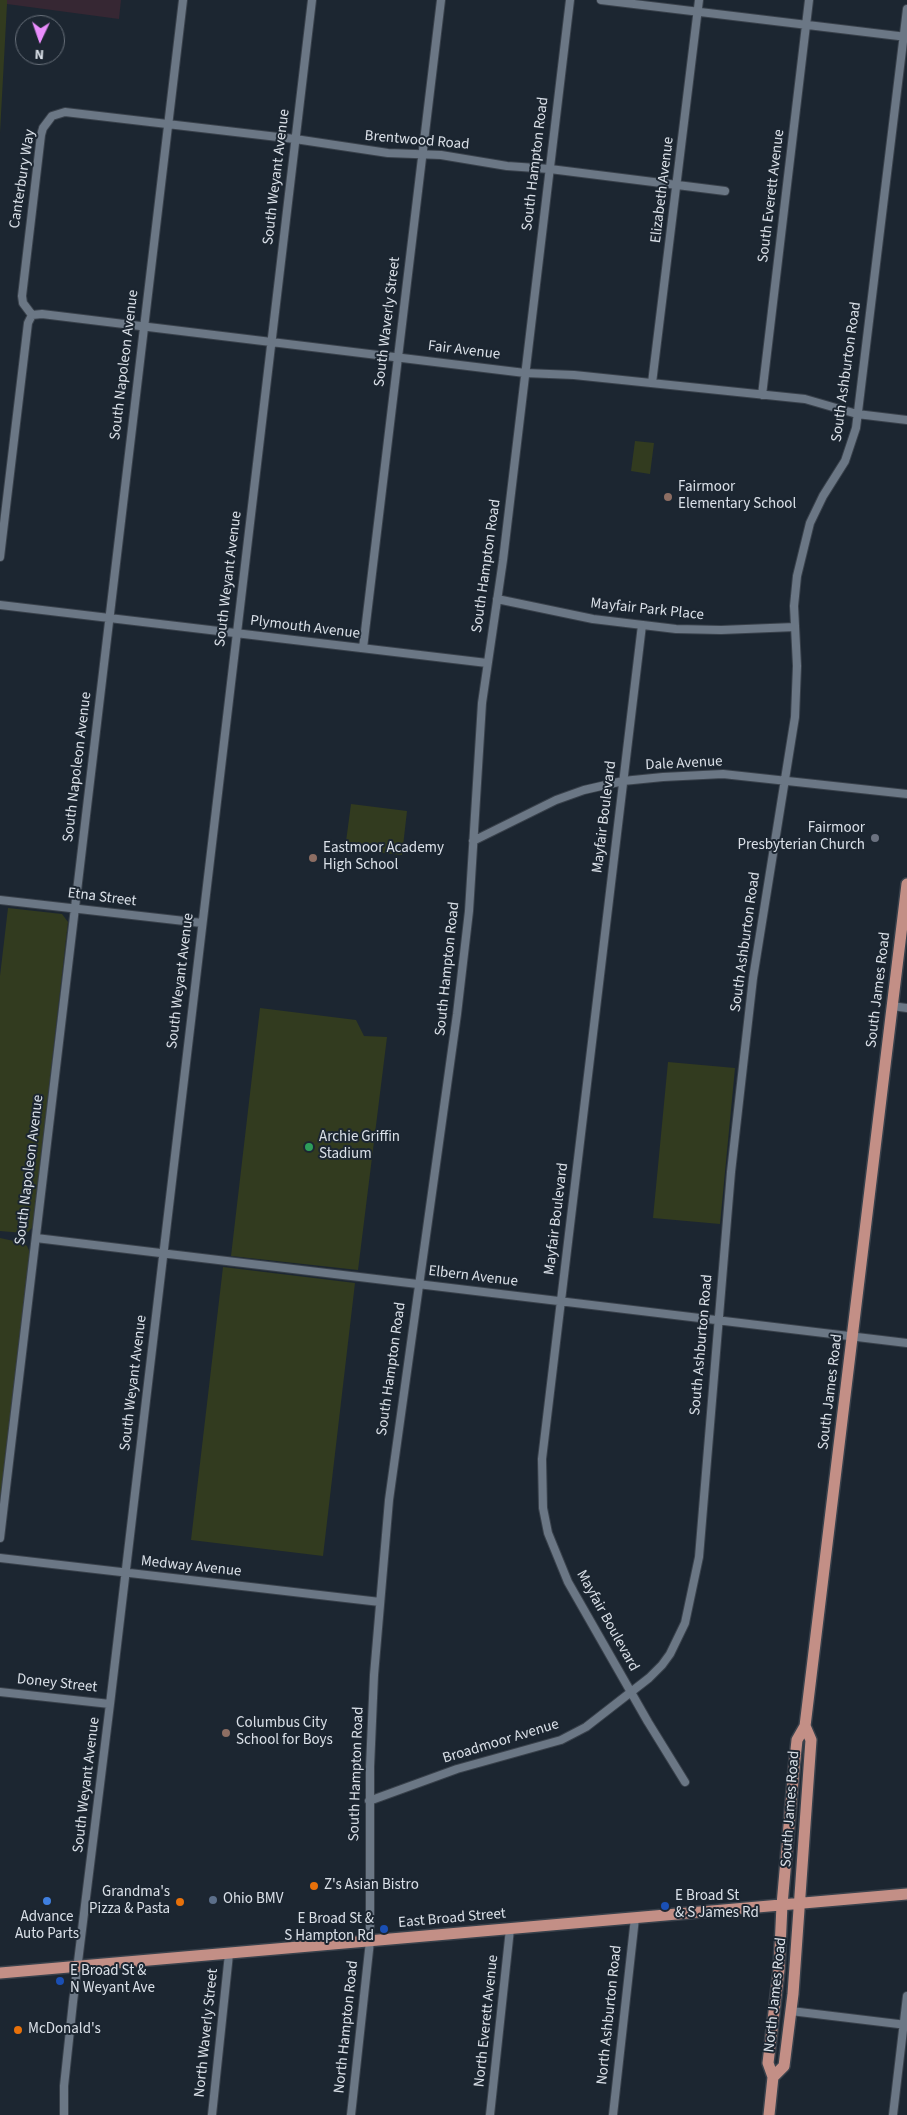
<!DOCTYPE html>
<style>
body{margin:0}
#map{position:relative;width:907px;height:2115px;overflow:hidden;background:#1c2631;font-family:"Source Sans 3",sans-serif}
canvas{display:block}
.north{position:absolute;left:15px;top:15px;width:50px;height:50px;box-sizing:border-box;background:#1c2631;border:1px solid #68707a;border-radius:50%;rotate:183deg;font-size:14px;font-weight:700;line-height:20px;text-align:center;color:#dae0e8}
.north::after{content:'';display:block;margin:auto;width:18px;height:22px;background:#ea8dfd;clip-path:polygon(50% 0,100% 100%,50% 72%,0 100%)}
</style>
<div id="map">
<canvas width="907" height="2115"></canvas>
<div class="north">N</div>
</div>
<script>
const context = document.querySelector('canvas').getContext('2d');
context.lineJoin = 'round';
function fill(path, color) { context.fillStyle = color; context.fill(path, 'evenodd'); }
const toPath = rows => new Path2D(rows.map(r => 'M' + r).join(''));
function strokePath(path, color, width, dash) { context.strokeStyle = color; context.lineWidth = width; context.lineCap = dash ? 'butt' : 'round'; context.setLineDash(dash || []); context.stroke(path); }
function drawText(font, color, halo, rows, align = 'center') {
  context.font = font + ' "Source Sans 3",sans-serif'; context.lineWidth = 4; context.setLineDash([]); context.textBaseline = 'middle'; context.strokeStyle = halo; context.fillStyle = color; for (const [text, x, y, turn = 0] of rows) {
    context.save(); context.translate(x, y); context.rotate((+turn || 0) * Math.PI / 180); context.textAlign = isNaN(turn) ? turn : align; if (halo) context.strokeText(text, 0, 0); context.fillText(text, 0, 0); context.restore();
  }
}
fill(toPath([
 [7,0,121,0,119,19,7,4]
]), '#362733');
fill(toPath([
 [0,0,7,0,7,4,0,133],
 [635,441,654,443,650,474,631,471],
 [351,804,407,811,402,855,345,849],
 [8,908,62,914,68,922,33,1227,28,1232,24,1233,0,1231,0,976],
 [260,1008,356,1020,364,1036,387,1037,358,1270,231,1256],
 [668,1062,735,1068,720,1224,653,1218],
 [0,1238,23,1243,27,1246,30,1253,0,1504],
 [223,1267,355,1283,323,1556,191,1540]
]), '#323b1f');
const street = toPath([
 [601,0,907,37],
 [725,191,550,169,507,166,441,155,388,153,295,139,65,112,52,116,43,128,41,135,22,296,23,303,32,315,42,314,525,373,574,375,805,399,857,414,907,420],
 [652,383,699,0],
 [762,395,809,0],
 [0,557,28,323,32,315],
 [497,599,593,619,676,629,721,630,795,627],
 [0,605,487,663],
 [642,625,542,1459,543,1508,548,1533,568,1582,648,1722,685,1782],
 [363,648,441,0],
 [473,841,556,800,584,790,623,781,663,777,723,774,907,794],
 [0,900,202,923],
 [892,1006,907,1008],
 [36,1238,907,1343],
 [0,1538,183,0],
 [0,1558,380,1602],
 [0,1692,110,1704],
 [369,1801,457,1769,561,1740,586,1727,649,1678,662,1665,670,1654,685,1623,699,1557,731,1172,753,978,795,717,797,666,794,606,797,576,810,523,823,496,845,461,856,428,907,9],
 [791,2011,907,2025],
 [64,2115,64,2086,73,2002,110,1704,312,0],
 [212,2115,229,1954],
 [351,2115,370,1941,370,1767,374,1675,389,1500,457,1014,469,911,482,703,503,560,570,0],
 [490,2115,510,1929],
 [613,2115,635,1918],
 [893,2115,907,1996]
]);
const primary = toPath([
 [0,1973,907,1894],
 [773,2077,768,2063,779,1970,782,1905,794,1769,797,1740,805,1726],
 [769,2115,773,2077,784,2066,793,1994,811,1740,805,1726,907,884]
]);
strokePath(street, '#39414b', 10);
strokePath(primary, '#39414b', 14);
strokePath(street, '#6b7785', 8);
strokePath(primary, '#c38f86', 11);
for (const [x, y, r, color] of [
 [668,497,5,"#8d6e63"],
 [875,838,5,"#6b7280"],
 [313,858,5,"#8d6e63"],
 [309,1147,5,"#2e9e5b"],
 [226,1733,5,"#8d6e63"],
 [314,1886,5,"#e8710a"],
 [213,1900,5,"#5c6f8a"],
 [47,1901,5,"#3f7fe0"],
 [180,1902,5,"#e8710a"],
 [665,1906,5,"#1a4fb4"],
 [384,1929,5,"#1a4fb4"],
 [60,1981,5,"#1a4fb4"],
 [18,2030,5,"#e8710a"]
]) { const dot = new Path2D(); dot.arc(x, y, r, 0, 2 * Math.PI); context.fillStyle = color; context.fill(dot); strokePath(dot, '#1c2631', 2); }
drawText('15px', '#dae0e8', '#1c2631', [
 ["Brentwood Road",417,141,5],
 ["South Hampton Road",536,164,-83],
 ["South Weyant Avenue",277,177,-83],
 ["Canterbury Way",23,179,-81],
 ["Elizabeth Avenue",663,190,-83],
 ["South Everett Avenue",772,196,-83],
 ["South Waverly Street",388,322,-83],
 ["Fair Avenue",464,351,7],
 ["South Napoleon Avenue",125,365,-83],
 ["South Ashburton Road",847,372,-82],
 ["South Hampton Road",487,566,-82],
 ["South Weyant Avenue",229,579,-83],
 ["Mayfair Park Place",647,610,6],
 ["Plymouth Avenue",305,628,7],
 ["Dale Avenue",684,764,-3],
 ["South Napoleon Avenue",78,767,-83],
 ["Mayfair Boulevard",605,817,-83],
 ["Etna Street",102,898,7],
 ["South Ashburton Road",746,942,-82],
 ["South Hampton Road",448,969,-84],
 ["South Weyant Avenue",181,981,-83],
 ["South James Road",879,990,-83],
 ["South Napoleon Avenue",30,1170,-83],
 ["Mayfair Boulevard",557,1219,-83],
 ["Elbern Avenue",473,1277,7],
 ["South Ashburton Road",702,1345,-85],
 ["South Hampton Road",392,1369,-82],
 ["South Weyant Avenue",134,1383,-83],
 ["South James Road",831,1392,-83],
 ["Medway Avenue",191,1567,6],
 ["Mayfair Boulevard",607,1621,61],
 ["Doney Street",57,1684,6],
 ["Broadmoor Avenue",501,1742,-17],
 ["South Hampton Road",357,1774,-88],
 ["South Weyant Avenue",87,1785,-83],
 ["South James Road",791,1809,-86],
 ["East Broad Street",452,1919,-5],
 ["North James Road",776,1995,-84],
 ["North Ashburton Road",610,2015,-84],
 ["North Everett Avenue",487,2021,-84],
 ["North Hampton Road",347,2027,-84],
 ["North Waverly Street",207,2033,-84]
]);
drawText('15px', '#dae0e8', '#1c2631', [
 ["Fairmoor",678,488],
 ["Elementary School",678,505],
 ["Fairmoor",865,829,"right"],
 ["Presbyterian Church",865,846,"right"],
 ["Eastmoor Academy",323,849],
 ["High School",323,866],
 ["Archie Griffin",319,1138],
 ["Stadium",319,1155],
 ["Columbus City",236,1724],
 ["School for Boys",236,1741],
 ["Z's Asian Bistro",324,1886],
 ["Grandma's",170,1893,"right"],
 ["Pizza & Pasta",170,1910,"right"],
 ["E Broad St",675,1897],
 ["& S James Rd",675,1914],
 ["Ohio BMV",223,1900],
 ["Advance",47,1918,"center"],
 ["Auto Parts",47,1935,"center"],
 ["E Broad St &",374,1920,"right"],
 ["S Hampton Rd",374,1937,"right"],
 ["E Broad St &",70,1972],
 ["N Weyant Ave",70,1989],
 ["McDonald's",28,2030]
], 'left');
</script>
